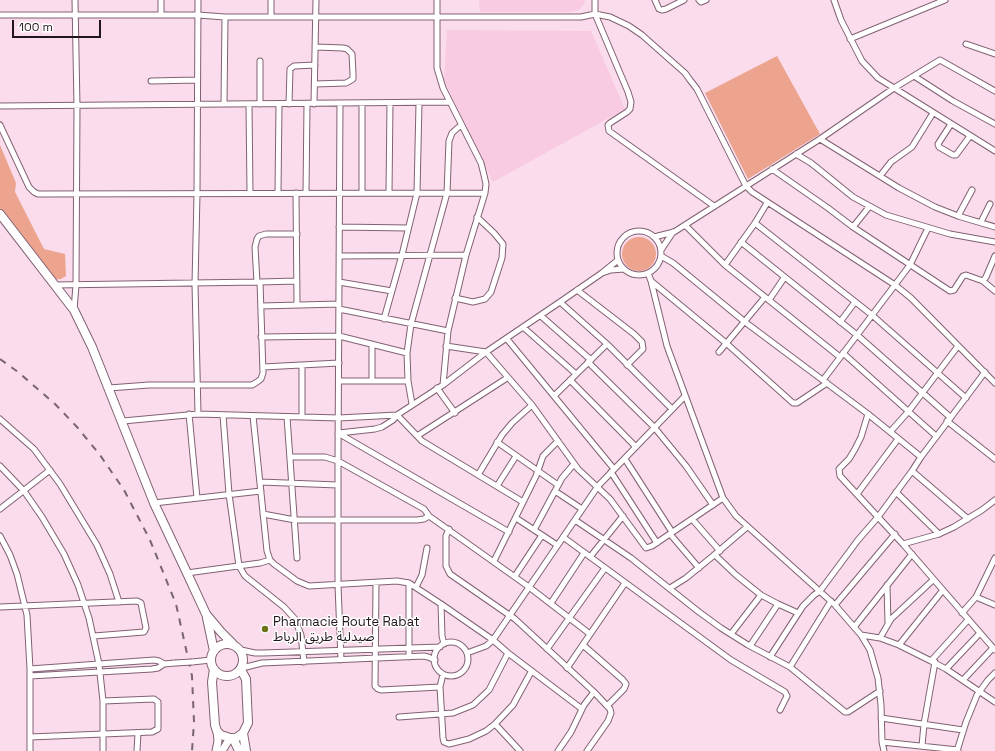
<!DOCTYPE html>
<meta charset="utf-8">
<style>
body{margin:0}
#map{position:relative;width:995px;height:751px;overflow:hidden;background:#fadcec;font-family:"Space Grotesk",sans-serif}
canvas{display:block}
.scale{position:absolute;left:12px;top:20px;width:89px;height:18px;box-sizing:border-box;border:2px solid #22161d;border-top:0;padding-left:5px;font-size:12px;line-height:14px;white-space:nowrap;color:#22161d;-webkit-text-stroke:3px #fff;paint-order:stroke}
</style>
<div id="map">
<canvas width="995" height="751"></canvas>
<div class="scale">100 m</div>
</div>
<script>
const context = document.querySelector('canvas').getContext('2d');
context.lineJoin = 'round';
function fill(path, color) { context.fillStyle = color; context.fill(path, 'evenodd'); }
const toPath = rows => new Path2D(rows.map(r => 'M' + r).join(''));
function strokePath(path, color, width, dash) { context.strokeStyle = color; context.lineWidth = width; context.lineCap = dash ? 'butt' : 'round'; context.setLineDash(dash || []); context.stroke(path); }
function drawText(font, color, halo, rows, align = 'center') {
  context.font = font + ' "Space Grotesk","Noto Sans Arabic",sans-serif'; context.lineWidth = 3; context.setLineDash([]); context.textBaseline = 'middle'; context.strokeStyle = halo; context.fillStyle = color; for (const [text, x, y, turn = 0] of rows) {
    context.save(); context.translate(x, y); context.rotate((+turn || 0) * Math.PI / 180); context.textAlign = isNaN(turn) ? turn : align; if (halo) context.strokeText(text, 0, 0); context.fillText(text, 0, 0); context.restore();
  }
}
fill(toPath([
 [479,0,585,0,584,4,579,10,570,12,480,12],
 [447,30,591,31,625,109,493,182,444,80]
]), '#f8cbe2');
fill(toPath([
 [777,56,820,134,748,179,705,93],
 [0,145,16,183,15,192,44,249,65,254,66,276,61,279,51,280,0,211],
 '622 254a17 17 0 1 1 34 0a17 17 0 1 1-34 0Z'
]), '#eda48f');
const street = toPath([
 [161,0,161,15],
 [198,0,197,194,195,284,198,414],
 [437,0,437,68,443,88,481,163,484,175,486,184,485,193,466,255,448,331,443,385],
 [595,0,595,14,628,92,631,102,630,109,627,112,610,123,608,125,609,131,714,206],
 [655,0,659,9,662,10,666,9,684,0],
 [699,0,701,2,706,0],
 [834,0,841,20,862,61,878,78,995,151],
 [0,15,198,15,225,17,581,17,595,14,610,17,629,26,642,35,685,73,690,80,697,89,746,186,752,192,895,285,911,298,995,383],
 [271,16,271,0],
 [850,39,945,0],
 [966,44,995,54],
 [260,61,260,104],
 [914,76,953,101,995,124],
 [151,81,197,80],
 [315,84,346,83,353,79,353,74,352,54,347,49,343,48,316,47],
 [340,103,338,461,338,585,341,660],
 [224,104,225,17],
 [249,104,250,193],
 [289,104,290,69,294,66,315,65],
 [314,104,316,0],
 [0,106,450,102],
 [951,124,938,144,939,147,953,155,956,155,970,136],
 [0,125,29,187,34,192,38,194,485,193],
 [820,139,899,188,935,207,958,216,995,227],
 [796,154,811,163,853,197,886,215,950,234,995,242],
 [772,169,828,208,853,227,950,291,954,290,963,276,966,275,983,281,986,277,995,256],
 [880,176,891,162,912,147,933,113],
 [278,193,279,104],
 [296,193,297,305],
 [306,193,307,104],
 [362,193,362,103],
 [389,193,390,103],
 [958,216,972,190],
 [981,222,990,204],
 [755,223,872,315,966,398],
 [685,225,725,265,840,357],
 [339,227,408,228],
 [853,227,869,207],
 '617 253a22 22 0 1 1 44 0a22 22 0 1 1-44 0Z',
 [654,237,674,232,685,225,820,139,894,88,940,60,995,91],
 [741,242,857,335,950,417],
 [661,250,673,232],
 [339,256,466,255],
 [661,256,673,263,745,322,868,414,921,457],
 [618,260,602,273,611,270,624,269],
 [725,265,755,223,767,203],
 [648,273,651,281,667,346,723,498,736,516,835,605,861,635,870,650,878,678,881,705,882,742,884,751],
 [651,281,726,343,793,403,797,403,827,383],
 [983,281,995,291],
 [257,282,255,247,257,239,259,236,266,234,297,234],
 [260,282,297,281],
 [339,282,392,291],
 [55,285,260,282,263,373,261,379,257,382,252,385,149,385,109,388],
 [577,290,634,334,642,342,643,349,627,365],
 [455,298,473,302,485,299,491,292,502,258,503,244,494,233,477,217],
 [769,300,784,278],
 [560,302,607,344,672,409],
 [261,306,339,304],
 [339,309,448,331],
 [74,310,76,285,77,106,75,0],
 [541,316,591,360],
 [384,319,402,255,417,193,419,103],
 [840,322,855,302],
 [523,327,576,374],
 [261,337,339,336,407,353],
 [507,339,614,469],
 [446,346,486,352,532,405,578,469,610,499,646,548,652,546,723,498],
 [719,352,765,297],
 [843,353,936,436],
 [588,362,654,427,686,466,713,505],
 [302,365,302,417],
 [263,367,339,363],
 [570,380,636,447],
 [823,380,910,265,928,228],
 [339,381,408,381],
 [372,381,372,344],
 [437,388,455,413],
 [554,396,607,344],
 [412,404,408,381,407,353,411,324,447,193,449,141,452,133,461,125],
 [189,414,197,498],
 [868,414,861,437,855,449,849,459,839,469,840,476,903,544,995,650],
 [223,415,229,494,239,566,245,576,284,607,295,619,301,635,304,662],
 [253,416,267,551,270,560,274,564,297,581,309,586,397,581,409,583,441,604,493,640,508,653,582,709],
 [287,417,297,558],
 [0,419,34,449,60,484,97,545,110,574,119,602],
 [123,421,198,414,339,418,397,415],
 [947,421,995,459],
 [890,432,908,412,958,346],
 [338,433,509,532],
 [339,433,375,429,382,427,393,420,397,415],
 [417,436,507,378],
 [497,442,558,485],
 [625,459,672,532],
 [0,466,24,491,42,517,64,554,78,585,89,618,99,664,103,701,103,751],
 [912,471,968,519],
 [611,472,657,543],
 [478,475,502,435,512,423,532,405],
 [260,482,338,485],
 [497,486,516,456],
 [555,491,582,509],
 [896,492,939,534],
 [857,494,898,439],
 [523,502,422,441,397,415,443,385,486,352,560,302,602,273],
 [154,503,261,491],
 [0,509,50,470],
 [263,514,295,520,417,520,424,519,429,516,424,509,338,461,325,457,290,457],
 [429,516,529,587,590,634],
 [516,518,557,545],
 [692,519,720,551],
 [575,520,631,558,699,612,721,628,748,645,790,667,845,712,848,712,880,691],
 [449,529,446,536,446,566,450,574,515,619,594,692,610,709,611,713,608,721,587,751],
 [534,530,562,478,574,464],
 [670,534,699,568],
 [0,536,10,555,17,574,27,615,30,669,30,751],
 [563,537,731,660,785,692,787,696,780,710],
 [903,544,939,534,954,527,982,510,995,500],
 [715,555,736,575,761,595,778,604,798,613],
 [590,557,623,516],
 [494,561,536,476,543,456,558,441],
 [187,573,260,563,270,560],
 [515,576,542,535],
 [376,583,375,686,378,689,381,690,440,687],
 [887,585,888,623],
 [416,587,422,575,427,548],
 [670,588,686,578,713,556,747,527],
 [976,597,995,605],
 [551,603,584,553],
 [441,604,442,636,444,644],
 [835,605,895,534],
 [0,607,137,601,141,603,146,628,144,632,94,636],
 [962,613,976,597,995,558],
 [855,626,912,554],
 [731,634,761,595],
 [861,635,880,638,899,645,931,661,946,669,995,702],
 [880,638,891,619,933,580],
 '434 659a17 17 0 1 1 34 0a17 17 0 1 1-34 0Z',
 [583,645,623,680,626,684,624,689,607,706],
 [899,645,943,590],
 [750,646,778,604],
 [547,649,605,568],
 [241,650,255,653,263,653,440,647],
 [467,653,486,646,493,640,598,486,685,396],
 [409,657,409,583],
 [770,657,803,606,814,595,820,591,858,540,878,517,912,471,921,457,985,372],
 [931,661,968,620],
 [192,662,211,660],
 [790,667,831,601],
 [242,668,262,663,424,656,428,657,435,660],
 [567,668,625,583],
 [30,669,154,660,159,661,164,664],
 [946,669,980,633],
 [443,674,440,687,443,738,444,742,449,744,469,739,486,731,495,724,513,705,531,672],
 [30,676,152,669,158,668,164,664,175,663],
 [963,680,993,648],
 [399,717,453,713,473,705,489,690,508,653],
 [881,718,963,730],
 [495,724,520,751],
 [30,737,152,732,158,729,158,702,154,699,103,701],
 [882,742,958,750],
 [922,746,924,724,935,662],
 [137,751,138,733],
 [558,751,571,732,584,705,594,692],
 [957,751,966,722,977,695,988,680,995,673]
]);
const secondary = toPath([
 [216,751,218,741,217,731],
 [222,751,230,738]
]);
const primary = toPath([
 [0,214,74,310,92,347,154,503,187,573,206,614,221,632,233,644],
 [207,618,214,651],
 '211 660a16 16 0 1 1 32 0a16 16 0 1 1-32 0Z',
 [214,669,212,682,215,725,217,731,221,735,230,738,236,738,243,733,248,723,246,679,241,670],
 [243,733,246,751],
 [233,738,239,751]
]);
strokePath(street, '#816172', 7);
strokePath(secondary, '#816172', 9);
strokePath(primary, '#816172', 10);
strokePath(street, '#fff', 5);
strokePath(secondary, '#fff', 7);
strokePath(primary, '#fff', 8);
strokePath(toPath([
 [0,359,18,372,55,404,77,427,100,455,124,490,150,540,176,604,192,676,194,722,192,751]
]), '#786570', 2, [7, 7]);
const streetBridge = toPath([
 [175,663,192,662]
]);
strokePath(streetBridge, '#816172', 7, []);
strokePath(streetBridge, '#fff', 5);
for (const [x, y, r, color] of [
 [265,629,4,"#6e731a"]
]) { const dot = new Path2D(); dot.arc(x, y, r, 0, 2 * Math.PI); context.fillStyle = color; context.fill(dot); strokePath(dot, '#fff', 1.5); }
drawText('13px', '#22161d', '#fff', [
 ["Pharmacie Route Rabat",273,622],
 ["صيدلية طريق الرباط",273,637]
], 'left');
</script>
